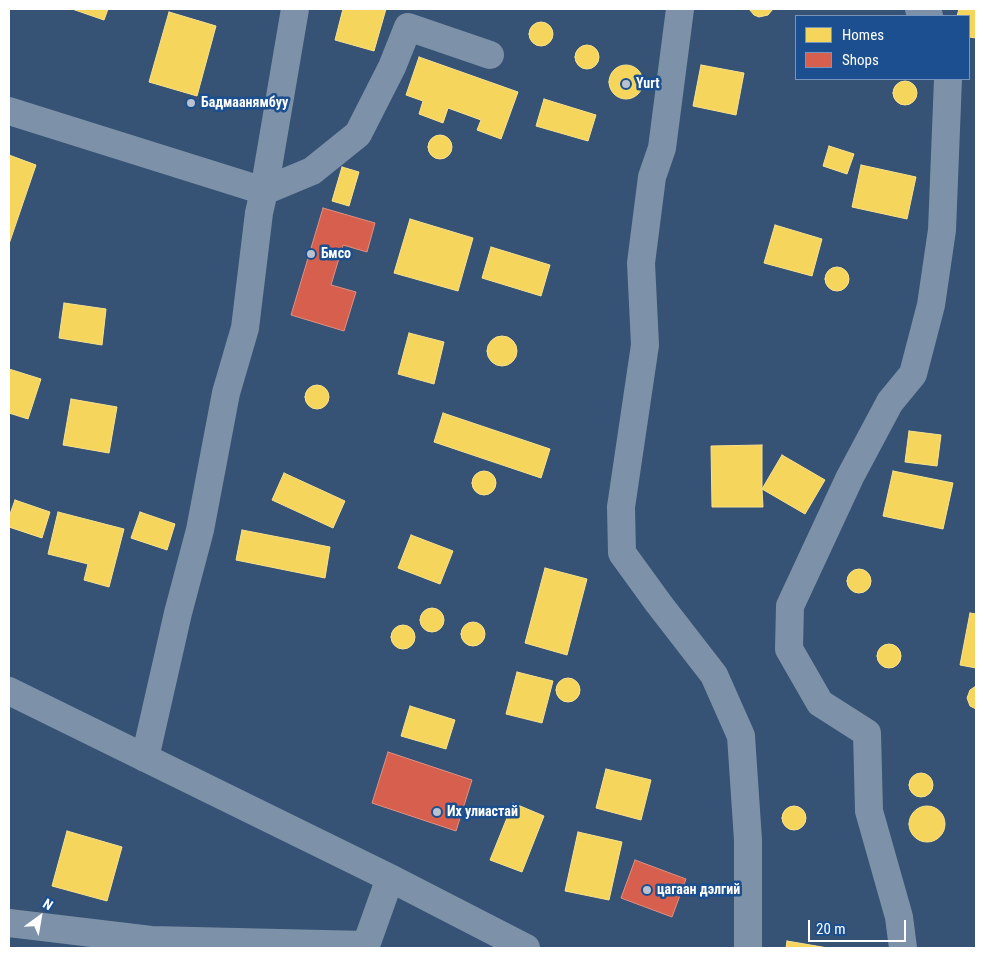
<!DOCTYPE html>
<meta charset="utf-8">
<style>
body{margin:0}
#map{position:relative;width:985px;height:957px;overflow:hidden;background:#365274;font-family:"Roboto Condensed",sans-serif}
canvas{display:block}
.frame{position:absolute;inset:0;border:10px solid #fff;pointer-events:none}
.legend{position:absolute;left:795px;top:15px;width:175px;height:65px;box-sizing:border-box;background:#1b4f8f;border:1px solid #7695bc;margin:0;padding:6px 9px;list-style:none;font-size:15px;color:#fff}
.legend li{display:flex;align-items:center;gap:10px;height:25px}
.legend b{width:25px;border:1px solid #7695bc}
.north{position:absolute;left:15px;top:892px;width:50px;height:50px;-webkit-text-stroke:4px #1b4f8f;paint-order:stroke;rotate:32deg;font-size:14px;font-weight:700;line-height:20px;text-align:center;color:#fff}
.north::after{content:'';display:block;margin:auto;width:18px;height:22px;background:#fff;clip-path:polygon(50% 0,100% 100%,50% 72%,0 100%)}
.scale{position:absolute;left:808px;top:920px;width:98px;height:22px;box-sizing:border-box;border:2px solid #fff;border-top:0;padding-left:6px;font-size:15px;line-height:18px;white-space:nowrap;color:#fff;-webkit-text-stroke:4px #1b4f8f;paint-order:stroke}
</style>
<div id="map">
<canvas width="985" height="957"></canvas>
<div class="frame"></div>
<ul class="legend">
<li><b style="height:14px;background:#f6d55c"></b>Homes</li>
<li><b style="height:14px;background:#d6604d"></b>Shops</li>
</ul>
<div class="north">N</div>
<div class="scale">20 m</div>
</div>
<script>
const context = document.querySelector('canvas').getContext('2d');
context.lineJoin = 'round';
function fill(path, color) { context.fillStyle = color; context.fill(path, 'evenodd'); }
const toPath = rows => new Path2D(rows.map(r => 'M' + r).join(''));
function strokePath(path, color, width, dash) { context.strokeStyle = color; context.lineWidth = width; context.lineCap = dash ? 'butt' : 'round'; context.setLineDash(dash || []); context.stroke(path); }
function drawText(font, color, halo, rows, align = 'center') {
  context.font = font + ' "Roboto Condensed",sans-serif'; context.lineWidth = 5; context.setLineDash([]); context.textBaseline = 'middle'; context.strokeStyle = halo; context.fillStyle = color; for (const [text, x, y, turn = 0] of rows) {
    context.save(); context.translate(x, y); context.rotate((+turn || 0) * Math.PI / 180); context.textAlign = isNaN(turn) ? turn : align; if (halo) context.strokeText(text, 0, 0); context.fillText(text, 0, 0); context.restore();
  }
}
const homes = toPath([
 [72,9,108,9,104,20,72,9],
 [343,9,386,9,374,51,335,40,343,9],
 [749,9,773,9,768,15,759,17,754,15,749,9],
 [959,9,976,9,976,38,969,37,969,16,957,16,959,9],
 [169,12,216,26,197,96,149,82,169,12],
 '529 34a12 12 0 1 1 24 0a12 12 0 1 1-24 0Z',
 '575 57a12 12 0 1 1 24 0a12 12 0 1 1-24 0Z',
 [419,57,518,92,501,139,477,130,481,120,448,108,443,123,419,114,423,101,406,95,419,57],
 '609 82a17 17 0 1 1 34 0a17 17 0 1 1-34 0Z',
 [701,65,744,73,736,115,693,106,701,65],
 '893 93a12 12 0 1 1 24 0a12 12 0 1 1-24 0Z',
 [544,99,596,115,588,141,536,126,544,99],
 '428 147a12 12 0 1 1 24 0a12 12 0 1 1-24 0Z',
 [829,146,854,154,847,174,823,166,829,146],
 [9,155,36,165,9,244,9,155],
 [861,165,916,177,907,219,852,207,861,165],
 [342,167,359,172,349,206,332,201,342,167],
 [410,219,473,238,458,291,394,273,410,219],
 [775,225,822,239,812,276,764,263,775,225],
 [491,247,550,265,541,296,482,278,491,247],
 '825 279a12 12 0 1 1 24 0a12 12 0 1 1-24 0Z',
 [64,303,106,309,102,345,59,338,64,303],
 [409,333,444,342,434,384,398,374,409,333],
 '487 351a15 15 0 1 1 30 0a15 15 0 1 1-30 0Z',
 [9,369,41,379,28,419,9,413,9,369],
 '305 397a12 12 0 1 1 24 0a12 12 0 1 1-24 0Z',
 [71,399,117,407,109,453,63,445,71,399],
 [443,413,550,449,541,478,434,442,443,413],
 [909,431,941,435,937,466,905,462,909,431],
 [762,445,762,489,763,507,712,507,711,446,762,445],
 [782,455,825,480,805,514,762,489,782,455],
 '472 483a12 12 0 1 1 24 0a12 12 0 1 1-24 0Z',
 [893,471,953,483,943,529,883,516,893,471],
 [284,473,345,501,333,528,272,500,284,473],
 [15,500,50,512,42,538,9,527,9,517,15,500],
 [58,512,124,529,109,587,84,580,88,564,48,554,58,512],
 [140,512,175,524,167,550,131,538,140,512],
 [242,530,330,547,325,578,236,560,242,530],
 [411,535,453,551,440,584,398,568,411,535],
 [545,568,587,579,567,655,525,643,545,568],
 '847 581a12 12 0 1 1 24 0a12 12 0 1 1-24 0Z',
 '420 620a12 12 0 1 1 24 0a12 12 0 1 1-24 0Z',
 [970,613,976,614,976,668,960,665,970,613],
 '461 634a12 12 0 1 1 24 0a12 12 0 1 1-24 0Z',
 '391 637a12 12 0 1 1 24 0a12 12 0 1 1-24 0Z',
 '877 656a12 12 0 1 1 24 0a12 12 0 1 1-24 0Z',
 [517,672,553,681,542,723,506,714,517,672],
 '556 690a12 12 0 1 1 24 0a12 12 0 1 1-24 0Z',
 [976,686,976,709,970,706,967,698,970,690,976,686],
 [410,706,455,720,446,749,401,736,410,706],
 [606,769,651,780,641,820,596,808,606,769],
 '909 785a12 12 0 1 1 24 0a12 12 0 1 1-24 0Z',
 [513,803,544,816,522,872,490,860,513,803],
 '782 818a12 12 0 1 1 24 0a12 12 0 1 1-24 0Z',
 '909 824a18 18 0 1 1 36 0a18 18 0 1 1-36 0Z',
 [67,831,122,847,107,901,52,886,67,831],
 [578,832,622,842,609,900,565,891,578,832],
 [787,941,828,948,786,948,787,941]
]);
fill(homes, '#f6d55c');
strokePath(homes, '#f9e28d', 1);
const shops = toPath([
 [323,208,375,223,367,252,343,245,331,285,356,292,344,331,291,315,323,208],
 [388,752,472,780,456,831,372,803,388,752],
 [635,860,686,879,672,917,621,898,635,860]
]);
fill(shops, '#d6604d');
strokePath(shops, '#e29082', 1);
strokePath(toPath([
 [680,9,662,148,652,177,641,263,645,345,621,507,622,553,659,604,714,675,741,736,748,840,748,948],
 [919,9,929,16],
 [9,111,264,191,312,171,358,134,392,67,408,27,490,55],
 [9,691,390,878,526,948],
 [145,758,178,613,200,530,226,393,245,328,259,213,264,191,295,9],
 [9,923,151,940,366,945],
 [365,948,390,878],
 [903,948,899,917,869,811,867,733,820,703,789,649,790,606,850,477,890,402,913,374,931,305,942,230,948,79]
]), '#7d92a8', 28);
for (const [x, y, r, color] of [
 [626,84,5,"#b9c2ce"],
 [191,103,5,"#b9c2ce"],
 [311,254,5,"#b9c2ce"],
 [437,812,5,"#b9c2ce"],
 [647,890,5,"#b9c2ce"]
]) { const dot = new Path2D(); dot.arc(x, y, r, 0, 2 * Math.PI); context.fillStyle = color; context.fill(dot); strokePath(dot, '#1b4f8f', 2); }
drawText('bold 14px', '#fff', '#1b4f8f', [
 ["Yurt",636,84],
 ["Бадмаанямбуу",201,103],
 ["Бмсо",321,254],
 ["Их улиастай",447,812],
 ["цагаан дэлгий",657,890]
], 'left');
</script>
